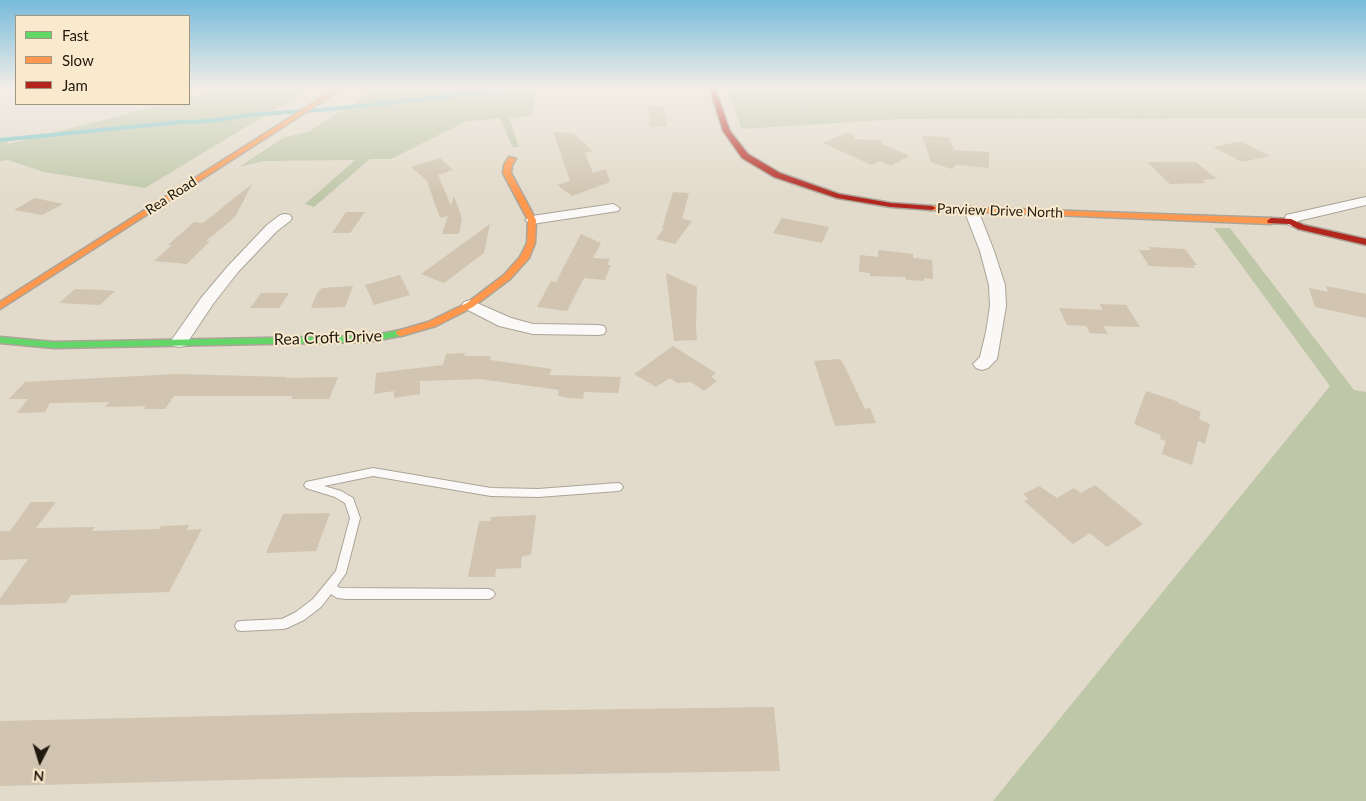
<!DOCTYPE html>
<style>
body{margin:0}
#map{position:relative;width:1366px;height:801px;overflow:hidden;background:#e2daca;font-family:Lato,sans-serif}
canvas{display:block}
.legend{position:absolute;left:15px;top:15px;width:175px;height:90px;box-sizing:border-box;background:#faeacd;border:1px solid #a29681;margin:0;padding:6px 9px;list-style:none;font-size:15px;color:#1f190f}
.legend li{display:flex;align-items:center;gap:10px;height:25px}
.legend b{width:25px;border:1px solid #a29681}
.north{position:absolute;left:15px;top:736px;width:50px;height:50px;-webkit-text-stroke:4px #faeacd;paint-order:stroke;rotate:185deg;font-size:14px;font-weight:700;line-height:20px;text-align:center;color:#1f190f}
.north::after{content:'';display:block;margin:auto;width:18px;height:22px;background:#1f190f;clip-path:polygon(50% 0,100% 100%,50% 72%,0 100%)}
</style>
<div id="map">
<canvas width="1366" height="801"></canvas>
<ul class="legend">
<li><b style="height:6px;background:#63d668"></b>Fast</li>
<li><b style="height:6px;background:#ff974d"></b>Slow</li>
<li><b style="height:6px;background:#b3261e"></b>Jam</li>
</ul>
<div class="north">N</div>
</div>
<script>
const context = document.querySelector('canvas').getContext('2d');
context.lineJoin = 'round';
function fill(path, color) { context.fillStyle = color; context.fill(path, 'evenodd'); }
const toPath = rows => new Path2D(rows.map(r => 'M' + r).join(''));
function strokePath(path, color, width, dash) { context.strokeStyle = color; context.lineWidth = width; context.lineCap = dash ? 'butt' : 'round'; context.setLineDash(dash || []); context.stroke(path); }
function drawText(font, color, halo, rows, align = 'center') {
  context.font = font + ' Lato,sans-serif'; context.lineWidth = 4; context.setLineDash([]); context.textBaseline = 'middle'; context.strokeStyle = halo; context.fillStyle = color; for (const [text, x, y, turn = 0] of rows) {
    context.save(); context.translate(x, y); context.rotate((+turn || 0) * Math.PI / 180); context.textAlign = isNaN(turn) ? turn : align; if (halo) context.strokeText(text, 0, 0); context.fillText(text, 0, 0); context.restore();
  }
}
fill(toPath([
 [233,87,312,87,145,188,44,172,8,160,0,161,0,139,5,138,9,144,166,104,189,104,189,98],
 [366,87,538,87,531,116,509,118,519,147,512,147,500,118,465,122,391,159,370,159,314,207,305,204,355,160,263,161,239,167,283,138,310,131,365,96],
 [726,87,1366,87,1366,118,901,119,742,129],
 [1214,228,1230,228,1354,390,1366,392,1366,801,993,801,1330,386]
]), '#bec7a7');
strokePath(toPath([
 [0,140,181,122,210,121,248,115,332,109,532,87]
]), '#6ec2c7', 4);
fill(toPath([
 [648,106,663,106,667,126,650,127],
 [553,131,574,134,593,151,585,153,593,173,606,169,610,182,572,196,557,185,570,181],
 [845,133,854,134,854,139,882,140,882,144,910,156,891,166,880,161,871,165,823,143],
 [922,136,949,137,954,150,989,152,989,168,957,165,951,169,931,162],
 [1241,141,1270,156,1242,162,1213,147],
 [440,158,453,170,438,175,451,206,454,196,462,219,459,234,442,234,448,216,440,218,427,181,411,167],
 [1147,162,1196,162,1217,179,1202,180,1206,183,1170,184],
 [252,184,235,217,206,241,210,241,187,264,154,261,172,245,168,245,194,222,203,223],
 [673,192,689,193,682,219,692,221,675,244,656,239,664,228,662,228],
 [35,198,63,204,42,215,14,210],
 [346,212,365,212,350,233,332,233],
 [782,218,829,227,822,243,773,233],
 [490,224,484,253,444,283,421,274],
 [581,234,601,243,593,258,610,259,607,265,611,265,605,280,584,278,567,311,537,307,551,281,556,282],
 [1149,247,1185,249,1197,265,1193,265,1195,268,1149,266,1139,250,1151,250],
 [878,250,913,254,913,258,932,260,933,279,924,278,924,281,906,280,906,277,870,276,870,273,859,272,860,255,878,257],
 [666,273,697,287,696,328,697,340,674,341],
 [400,275,410,295,374,305,365,285],
 [353,286,345,307,311,308,317,293,322,288],
 [1326,286,1366,294,1366,318,1315,307,1309,288,1328,292],
 [75,289,102,290,115,291,100,305,59,303],
 [261,293,289,293,279,308,250,308],
 [1100,304,1126,305,1140,327,1103,326,1108,334,1090,333,1086,326,1067,325,1059,308,1103,310],
 [673,346,716,373,711,377,717,381,704,391,691,382,677,383,670,378,656,387,634,374],
 [465,353,464,356,491,356,490,360,552,369,549,375,621,377,618,393,584,392,583,399,569,398,558,396,559,390,480,379,420,381,420,394,394,398,394,391,374,394,376,373,443,365,446,354],
 [839,359,843,363,865,409,870,408,876,423,835,426,814,361],
 [175,374,287,377,286,378,338,377,329,399,291,399,293,396,174,396,165,409,143,409,146,406,105,407,109,402,50,403,45,412,17,413,28,399,9,399,25,382],
 [1146,391,1176,401,1180,404,1201,412,1199,419,1210,424,1205,444,1198,441,1192,465,1162,454,1166,441,1160,439,1161,435,1134,424],
 [1095,485,1143,524,1107,547,1090,533,1073,544,1024,501,1029,499,1023,494,1039,486,1057,498,1074,488,1081,493],
 [31,502,56,502,36,528,95,527,92,531,159,529,161,526,189,525,187,530,202,529,169,592,71,595,66,603,0,605,0,599,28,559,0,560,0,531,10,531],
 [330,513,316,551,266,553,283,514],
 [536,515,531,555,522,556,521,568,496,569,495,577,468,577,479,521,490,521,491,517],
 [774,707,780,771,311,778,0,786,0,721,354,713]
]), '#d1c4b0');
const lane = toPath([
 [373,468,491,488,538,489,618,483,621,484,623,487,621,490,618,491,538,497,491,496,373,476,324,486,341,491,353,498,360,518,346,573,337,586,340,588,489,589,493,591,495,594,493,597,489,599,346,599,337,598,331,594,321,607,304,620,287,628,283,629,241,631,237,630,235,626,237,622,241,621,282,619,296,612,313,599,336,571,350,518,345,503,335,497,306,488,304,485,306,482,373,468]
]);
const street = toPath([
 [1366,197,1366,205,1298,221,1296,225,1291,226,1284,222,1286,215,1366,197],
 [613,204,620,208,618,211,532,224,525,220,532,216,613,204],
 [971,206,978,210,994,251,1005,285,1006,306,997,359,988,368,982,370,976,368,973,364,980,357,986,332,990,306,989,285,980,251,964,210,971,206],
 [285,214,290,215,292,218,290,221,277,231,238,272,213,304,185,346,179,347,173,346,170,342,173,338,201,298,228,266,267,225,280,215,285,214],
 [470,300,511,318,533,324,598,325,604,326,606,330,604,334,598,335,533,334,499,326,464,308,462,305,464,302,470,300]
]);
const fast = toPath([
 [401,330,406,333,405,335,369,342,54,348,0,343,0,337,54,342,369,336,401,330]
]);
const slow = toPath([
 [338,87,345,87,0,309,0,302,338,87],
 [509,157,516,159,512,165,511,173,536,220,535,243,529,258,510,279,473,307,436,326,401,336,397,335,396,333,397,331,428,322,467,303,504,275,520,257,527,243,528,220,503,173,504,165,509,157],
 [929,206,1271,218,1275,221,1271,224,932,210,929,210,929,206]
]);
const jam = toPath([
 [709,87,715,87,730,131,748,154,780,173,839,194,891,203,932,206,936,208,932,210,891,207,837,198,774,177,742,158,723,131,709,87],
 [1271,218,1291,219,1304,225,1366,239,1366,245,1298,229,1289,224,1268,223,1267,221,1271,218]
]);
strokePath(lane, '#aba498', 2);
strokePath(street, '#aba498', 2);
strokePath(fast, '#aba498', 3);
strokePath(slow, '#aba498', 3);
strokePath(jam, '#aba498', 3);
strokePath(toPath([
 [792,87,797,91,805,120],
 [741,121,989,116,1163,118,1259,112,1366,112]
]), '#c0beb8', 2, [2.5, 2]);
fill(lane, '#fbf9f7');
fill(street, '#fbf9f7');
fill(fast, '#63d668');
fill(slow, '#ff974d');
fill(jam, '#b3261e');
const sky = context.createLinearGradient(0, 0, 0, 199);
sky.addColorStop(0, '#77badb');
sky.addColorStop(0.44, '#f2eee7');
sky.addColorStop(1, '#f2eee700');
context.fillStyle = sky;
context.fillRect(0, 0, 1366, 199);
drawText('14px', '#1f190f', '#faeacd', [
 ["Rea Road",171,196,-33],
 ["Parview Drive North",1000,211,2]
]);
drawText('16px', '#1f190f', '#faeacd', [
 ["Rea Croft Drive",328,338,-2]
]);
</script>
